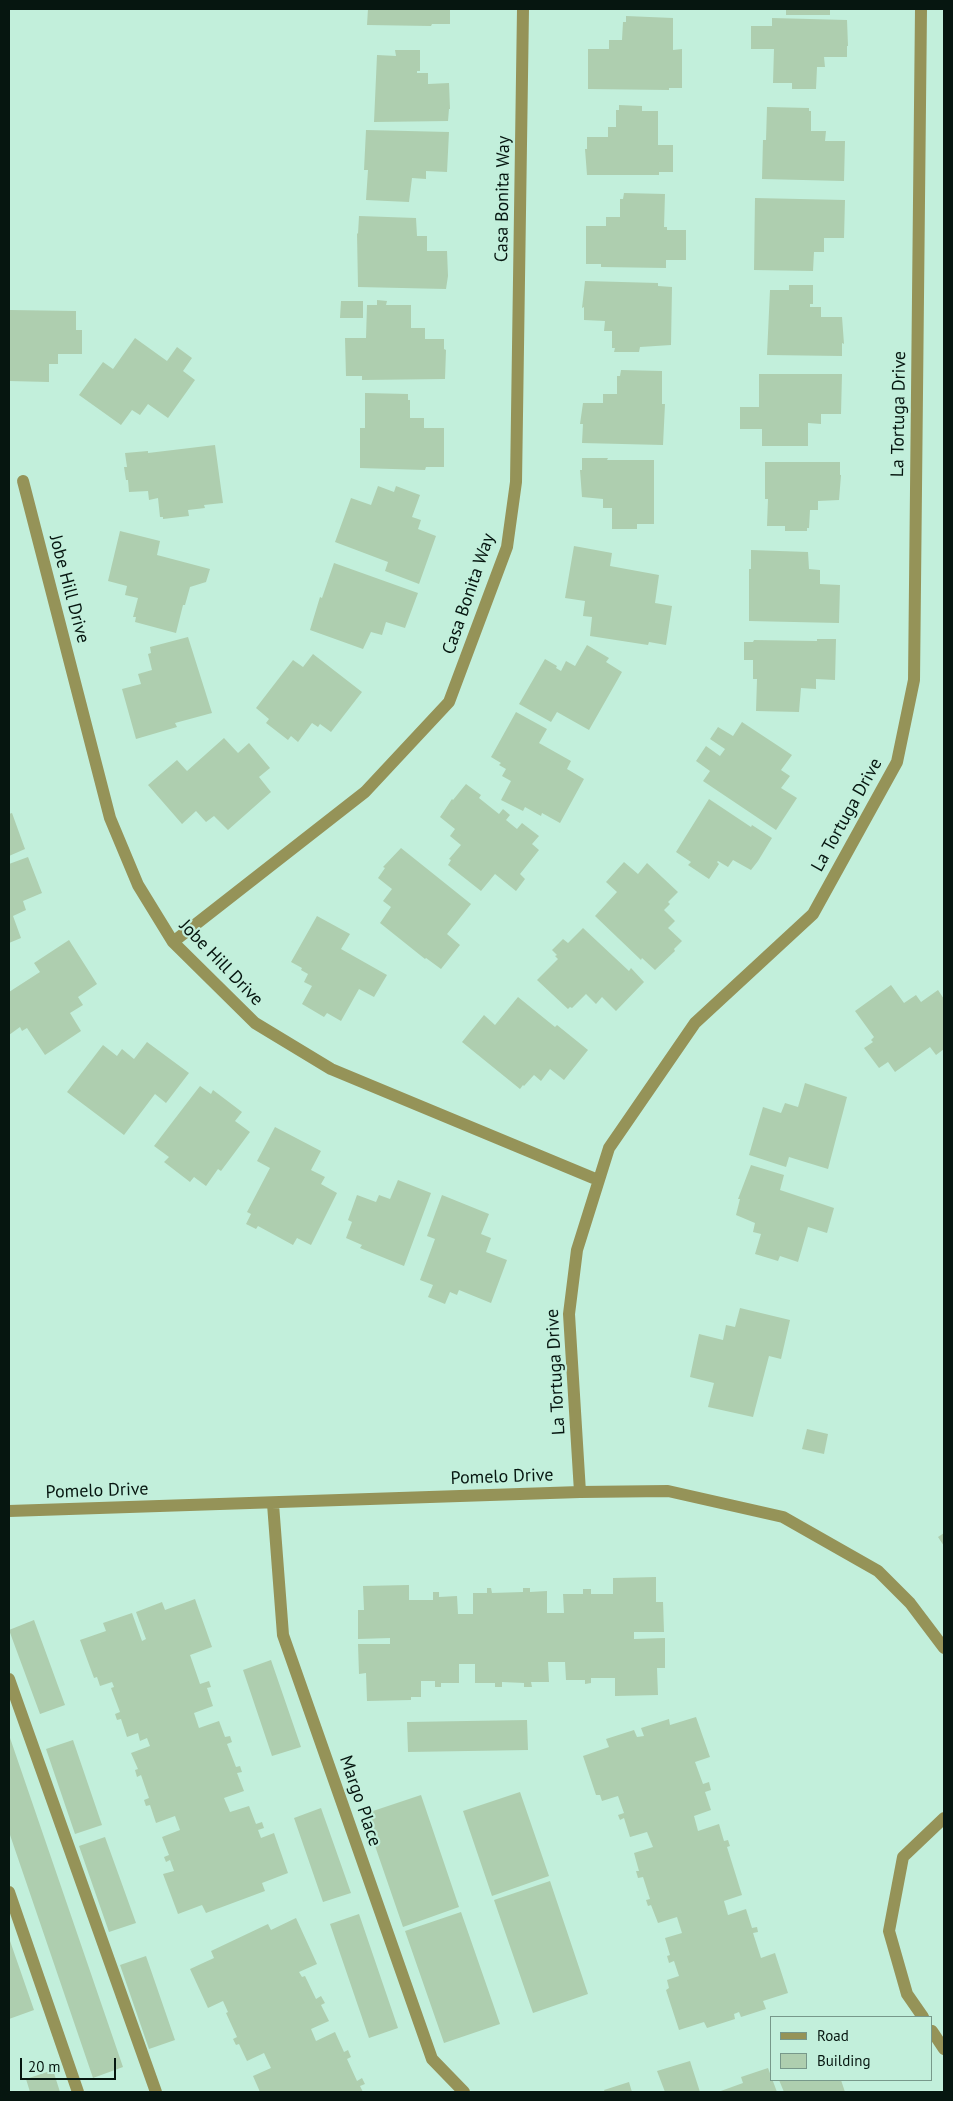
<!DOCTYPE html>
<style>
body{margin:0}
#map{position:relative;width:953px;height:2101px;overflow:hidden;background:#c2efdb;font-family:"PT Sans",sans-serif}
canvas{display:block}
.frame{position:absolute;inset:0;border:10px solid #061610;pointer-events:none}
.legend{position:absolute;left:770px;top:2016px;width:162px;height:65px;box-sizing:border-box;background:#c2efdb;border:1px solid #77988a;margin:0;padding:6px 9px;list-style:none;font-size:15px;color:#061610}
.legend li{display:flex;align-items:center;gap:10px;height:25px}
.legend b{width:25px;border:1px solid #77988a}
.scale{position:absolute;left:20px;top:2058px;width:96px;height:22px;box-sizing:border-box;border:2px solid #061610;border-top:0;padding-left:6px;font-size:15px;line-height:18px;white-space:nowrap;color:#061610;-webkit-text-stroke:4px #c2efdb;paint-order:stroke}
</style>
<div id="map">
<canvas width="953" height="2101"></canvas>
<div class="frame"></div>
<ul class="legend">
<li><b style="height:6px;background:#959358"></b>Road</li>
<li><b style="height:14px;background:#aeceaf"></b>Building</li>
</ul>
<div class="scale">20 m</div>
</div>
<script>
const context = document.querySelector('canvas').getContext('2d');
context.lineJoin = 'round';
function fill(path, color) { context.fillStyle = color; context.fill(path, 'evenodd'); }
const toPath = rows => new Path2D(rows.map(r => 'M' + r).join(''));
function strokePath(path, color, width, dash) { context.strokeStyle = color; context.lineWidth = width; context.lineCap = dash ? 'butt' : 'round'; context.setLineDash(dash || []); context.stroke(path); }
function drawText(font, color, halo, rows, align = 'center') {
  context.font = font + ' "PT Sans",sans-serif'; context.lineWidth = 4.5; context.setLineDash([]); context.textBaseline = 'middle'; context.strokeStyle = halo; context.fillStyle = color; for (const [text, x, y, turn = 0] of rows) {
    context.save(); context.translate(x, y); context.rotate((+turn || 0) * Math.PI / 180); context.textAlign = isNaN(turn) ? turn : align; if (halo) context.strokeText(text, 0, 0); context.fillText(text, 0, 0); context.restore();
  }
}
fill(toPath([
 [368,9,450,9,450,24,432,24,431,26,367,25],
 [786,9,830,9,830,15,786,15],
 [626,16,673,18,673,50,682,49,682,88,669,88,669,90,588,89,588,49,609,49,609,40,622,40,623,22,626,22],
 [772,18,847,20,848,46,847,46,847,57,824,57,825,67,817,67,816,89,792,89,792,83,773,83,774,49,751,49,751,26,772,26],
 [395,50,420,50,420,71,417,71,417,73,428,73,428,84,449,83,450,109,449,109,448,121,374,122,377,55,396,56],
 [619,105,642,106,642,111,658,111,658,145,673,145,673,172,659,172,659,175,587,175,585,149,587,149,587,137,608,137,608,127,616,127,616,110,619,110],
 [767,107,809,108,809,111,811,111,811,131,826,131,825,141,845,141,844,181,762,179,763,140,766,140],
 [366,130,449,132,447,172,426,171,426,179,412,178,409,202,366,200,368,170,364,170],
 [624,193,665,194,664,227,667,227,667,230,686,230,686,260,666,260,666,268,601,267,601,264,586,264,586,226,606,226,606,217,620,217,620,199,623,199],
 [755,198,845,200,844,238,824,238,824,252,814,252,813,271,754,270],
 [359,216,416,218,417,236,427,236,427,251,447,251,448,276,446,289,358,287,357,233,358,234],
 [585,281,658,283,658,286,672,287,671,345,640,347,639,352,614,352,615,348,612,348,612,331,604,331,605,321,584,320,584,307,582,308],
 [789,285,813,285,813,304,810,304,810,307,821,307,821,317,842,317,844,344,842,343,842,356,767,355,770,290,789,290],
 [377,300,387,301,386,305,411,305,411,328,425,328,425,339,444,339,444,349,446,350,445,379,362,380,362,376,346,376,345,338,366,338,367,305,377,305],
 [341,301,363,301,363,318,340,318],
 [10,310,76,311,76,330,82,330,82,354,58,354,58,364,49,364,49,382,9,381],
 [135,338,167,361,177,347,192,358,183,371,195,380,168,418,148,404,140,415,132,410,121,425,79,395,103,362,113,369],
 [621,370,662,371,662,404,665,404,663,445,582,443,583,424,580,424,583,403,603,403,603,394,617,394,617,376,620,376],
 [759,374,842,374,841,414,821,414,821,424,808,423,808,446,762,446,762,429,740,429,740,407,759,407],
 [365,393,408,394,408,400,410,400,410,418,424,418,424,428,444,428,444,467,426,467,425,470,360,468,360,428,365,428],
 [215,445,223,503,204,505,205,508,188,510,189,516,163,519,163,517,160,517,158,498,149,500,148,491,129,492,128,480,126,480,124,467,127,467,125,453,148,451,148,453],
 [582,458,608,458,607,460,654,460,654,524,637,524,637,529,612,529,612,508,603,508,603,499,582,497,580,470,582,470],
 [765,462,840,462,840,475,841,475,839,500,818,501,818,510,810,510,809,528,807,528,807,531,785,531,785,526,767,526,768,499,765,499],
 [378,486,394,492,396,486,420,495,412,517,421,520,418,529,436,536,419,584,385,571,388,562,335,542,351,498,371,505],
 [120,531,160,541,157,555,210,569,206,582,190,587,185,605,183,605,176,633,135,622,136,617,133,617,138,598,125,595,127,586,108,581],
 [574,546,612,553,610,566,659,575,655,603,672,606,666,645,649,642,648,645,590,636,592,617,583,616,585,601,565,598],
 [751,550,808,552,809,569,820,570,820,584,840,585,839,623,749,621,749,569,751,569],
 [334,563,418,593,405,628,386,622,382,635,371,632,363,649,310,630,320,597,322,598],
 [188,637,212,713,175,723,177,727,136,739,122,689,141,684,138,674,152,670,148,654,151,653,150,647],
 [817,639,836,639,835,680,816,679,816,689,801,688,799,712,756,711,757,679,753,679,753,660,744,660,744,642,753,642,754,640,817,641],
 [587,645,609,658,606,662,622,672,589,730,557,712,551,722,519,704,545,659,557,666,556,668,561,671,566,661,575,666],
 [313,654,362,692,331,732,320,724,318,727,312,723,298,742,291,736,288,740,266,723,269,719,256,708,293,660,303,667],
 [516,712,547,729,539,743,571,761,567,769,584,779,560,823,542,813,541,816,525,807,523,811,501,800,511,781,502,776,506,769,499,765,501,763,491,757],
 [742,722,792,755,781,770,790,776,781,788,797,798,776,830,703,781,710,771,696,761,706,746,720,756,725,749,710,739,718,727,733,736],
 [224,738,238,753,249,743,270,768,259,777,271,792,228,830,214,816,206,822,196,811,182,824,148,785,177,760,187,771],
 [466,784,481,795,479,798,499,814,503,809,510,815,506,820,517,829,522,823,539,836,532,844,539,850,520,874,525,879,516,891,495,874,481,891,448,865,451,860,449,859,461,845,450,836,455,829,440,817,452,799,453,800],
 [709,799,751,827,752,825,772,838,758,861,751,870,733,860,728,867,718,861,717,862,719,864,709,879,688,865,691,862,676,852],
 [12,813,25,849,9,856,9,814],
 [401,848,471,904,447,934,460,945,441,969,426,958,425,959,380,923,391,907,383,901,392,889,378,878,385,868,383,867],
 [28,857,42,893,23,901,26,910,13,916,21,938,9,943,9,864],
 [624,862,638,874,647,863,678,892,668,902,670,904,664,910,675,921,668,928,682,941,674,949,675,951,655,970,642,958,641,960,595,916,617,892,606,882],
 [317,916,350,934,341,949,387,975,374,997,359,989,341,1021,327,1013,324,1017,302,1004,312,986,304,982,308,974,301,970,302,968,291,962],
 [583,928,629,971,631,968,644,982,616,1011,602,997,596,1004,586,994,572,1008,570,1007,568,1009,537,980,558,959,555,956,557,955,552,950,563,939,568,943],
 [69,940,97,984,78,997,83,1005,70,1013,81,1031,45,1055,27,1028,22,1031,20,1027,9,1035,9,992,40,972,34,963],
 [891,985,904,1003,916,995,921,1002,938,990,944,999,944,1049,936,1055,930,1047,895,1072,888,1062,879,1068,864,1048,873,1042,871,1040,874,1037,855,1011],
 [518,997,555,1027,557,1025,588,1050,564,1080,550,1069,541,1081,534,1075,524,1086,523,1085,520,1089,462,1042,484,1015,495,1025],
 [147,1042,189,1073,166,1103,155,1094,124,1135,67,1092,103,1045,117,1056,122,1049,134,1059],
 [805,1083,847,1097,828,1169,789,1157,786,1167,749,1155,763,1107,781,1113,785,1103,798,1107],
 [200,1086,211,1094,213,1090,242,1112,235,1121,250,1132,221,1171,218,1169,206,1186,194,1177,190,1182,164,1162,169,1157,154,1146],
 [275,1127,321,1151,311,1170,325,1177,321,1184,337,1193,311,1245,297,1238,293,1245,258,1226,256,1229,246,1224,251,1214,247,1212,270,1168,257,1161],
 [751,1165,784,1175,780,1190,834,1208,827,1233,808,1227,798,1262,780,1256,778,1261,755,1254,761,1234,753,1232,755,1223,736,1215,740,1199,738,1199],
 [398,1180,431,1193,404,1266,360,1248,362,1245,346,1238,352,1222,348,1220,357,1195,376,1202,379,1195,390,1199],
 [442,1195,489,1214,481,1234,491,1238,486,1252,507,1260,491,1303,459,1290,457,1295,450,1292,445,1304,428,1297,433,1285,420,1280,435,1239,427,1236],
 [740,1308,790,1320,781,1359,769,1356,753,1417,708,1407,714,1383,690,1377,699,1334,723,1340,726,1325,735,1327],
 [807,1429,828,1434,824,1454,802,1449],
 [944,1533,944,1546,938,1537],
 [656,1577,656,1602,663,1602,664,1632,634,1632,634,1639,665,1638,665,1668,657,1668,658,1695,615,1696,615,1678,591,1678,591,1683,585,1684,585,1680,566,1680,565,1662,548,1662,549,1682,531,1682,532,1687,524,1687,524,1683,502,1682,502,1687,495,1687,495,1683,475,1683,475,1664,459,1664,459,1683,441,1683,441,1687,435,1687,435,1681,421,1681,421,1697,411,1697,411,1700,367,1701,366,1673,359,1674,358,1644,390,1644,390,1638,358,1639,358,1610,364,1610,363,1586,409,1585,409,1600,433,1600,433,1592,439,1592,439,1597,457,1596,458,1614,473,1614,473,1593,487,1593,487,1588,491,1588,492,1593,523,1592,523,1588,530,1588,530,1592,547,1591,547,1613,564,1613,563,1594,583,1594,583,1589,591,1589,591,1594,613,1594,613,1578],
 [195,1599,212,1647,190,1655,200,1684,209,1681,211,1687,207,1688,213,1706,194,1713,199,1728,219,1721,225,1737,230,1736,232,1742,227,1744,236,1767,240,1766,242,1772,237,1773,244,1791,224,1798,230,1812,249,1806,256,1824,262,1822,264,1828,258,1830,261,1838,274,1833,288,1873,262,1883,265,1891,206,1913,202,1905,178,1914,163,1874,174,1871,170,1860,166,1862,164,1857,169,1855,162,1837,180,1830,175,1816,156,1823,150,1805,146,1806,144,1800,149,1798,141,1775,137,1777,135,1770,138,1769,131,1753,150,1746,147,1738,140,1741,138,1733,127,1737,121,1719,117,1720,115,1714,120,1712,111,1688,114,1687,112,1682,100,1686,97,1677,94,1678,80,1640,106,1631,103,1623,132,1613,142,1641,146,1639,136,1612,162,1602,165,1610],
 [34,1620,65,1705,40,1714,9,1630],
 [271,1660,301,1747,272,1756,243,1670],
 [696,1717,710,1757,695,1762,703,1784,709,1782,711,1790,705,1792,711,1810,694,1816,698,1831,719,1824,724,1841,728,1840,730,1846,727,1847,742,1895,724,1901,728,1915,746,1909,752,1928,757,1927,758,1932,753,1933,761,1958,775,1953,788,1993,763,2001,766,2009,741,2017,739,2012,734,2014,735,2019,707,2028,704,2022,679,2030,666,1990,669,1988,667,1980,679,1976,674,1961,669,1963,667,1956,670,1955,665,1938,682,1933,677,1917,658,1923,651,1905,648,1906,646,1900,650,1899,643,1877,638,1878,636,1871,639,1871,634,1853,653,1847,647,1832,630,1837,624,1818,620,1820,618,1815,624,1813,618,1796,602,1801,600,1795,596,1795,583,1756,609,1747,606,1739,634,1730,637,1737,644,1736,641,1728,669,1719,670,1725],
 [527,1720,528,1750,408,1752,407,1722],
 [9,1735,123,2067,93,2078,9,1832],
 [73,1740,102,1825,75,1834,46,1749],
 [520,1792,549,1876,492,1896,463,1811],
 [421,1795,459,1907,403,1927,364,1814],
 [321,1808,351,1893,323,1902,294,1818],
 [105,1837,136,1923,109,1932,79,1846],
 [550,1881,588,1994,533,2013,494,1900],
 [461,1912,500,2024,444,2043,405,1931],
 [359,1914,398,2028,369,2038,330,1924],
 [296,1918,317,1964,299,1972,302,1977,305,1976,316,1999,321,1996,325,2003,321,2005,329,2021,311,2029,316,2041,335,2032,344,2052,348,2050,351,2057,347,2059,357,2081,362,2078,365,2084,360,2086,363,2092,260,2092,253,2076,271,2068,264,2053,247,2061,239,2044,236,2045,233,2039,237,2037,226,2013,228,2012,223,2001,208,2008,190,1969,214,1958,211,1951,268,1924,271,1930],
 [9,1938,34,2010,9,2019],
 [146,1956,175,2040,149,2049,120,1965],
 [690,2061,700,2092,665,2092,657,2071],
 [768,2068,777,2092,718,2092,743,2083,741,2077],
 [53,2070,60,2092,30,2092,26,2079],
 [779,2080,841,2080,845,2092,784,2092],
 [629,2082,632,2092,605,2092,604,2090]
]), '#aeceaf');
strokePath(toPath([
 [23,481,110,818,138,885,173,942,255,1023,331,1069,598,1180],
 [173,942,365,792,449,702,507,547,516,482,523,9],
 [580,1492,569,1314,577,1250,609,1148,695,1023,813,914,897,762,914,680,921,9],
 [273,1504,283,1635,432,2059,464,2092],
 [9,1511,580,1492,668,1491,783,1517,878,1571,910,1603,944,1648],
 [9,1679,156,2092],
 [9,1892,78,2092],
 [923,2017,907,1994,889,1931,903,1857,944,1818],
 [932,2031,944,2049]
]), '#959358', 12);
drawText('18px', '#061610', '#c2efdb', [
 ["Casa Bonita Way",503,199,-89],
 ["La Tortuga Drive",899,414,-89],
 ["Jobe Hill Drive",69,589,75],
 ["Casa Bonita Way",469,594,-71],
 ["La Tortuga Drive",847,815,-61],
 ["Jobe Hill Drive",221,963,46],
 ["La Tortuga Drive",556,1372,-93],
 ["Pomelo Drive",502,1477,-2],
 ["Pomelo Drive",97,1491,-2],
 ["Margo Place",360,1801,71]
]);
</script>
